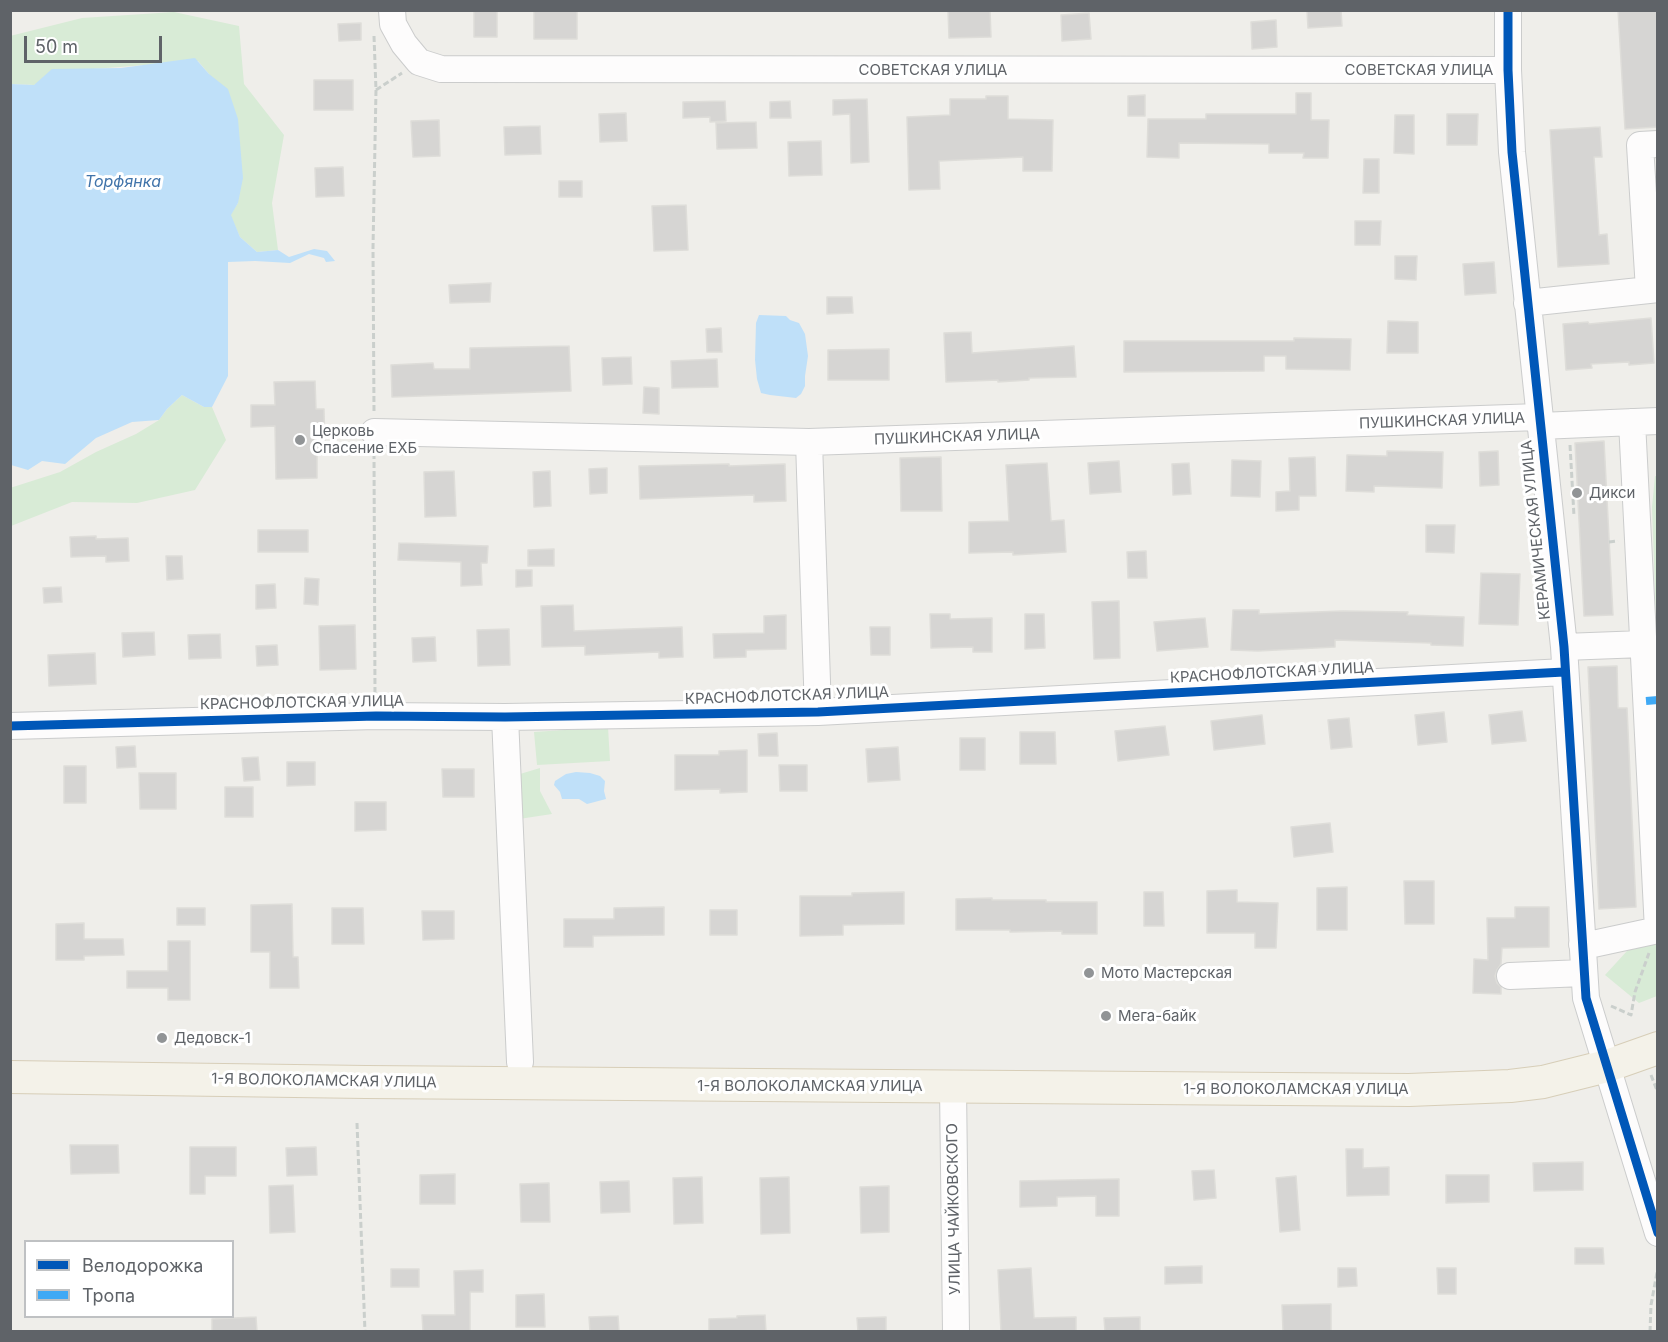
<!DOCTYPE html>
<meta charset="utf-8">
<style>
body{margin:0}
#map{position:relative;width:1668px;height:1342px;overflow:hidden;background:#efeeea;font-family:Inter,sans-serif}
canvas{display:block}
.frame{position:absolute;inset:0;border:12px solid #5f6368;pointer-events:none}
.legend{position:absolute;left:24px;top:1240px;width:210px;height:78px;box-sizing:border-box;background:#fff;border:2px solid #bfc1c3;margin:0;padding:8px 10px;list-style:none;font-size:18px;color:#5f6368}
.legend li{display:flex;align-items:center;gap:12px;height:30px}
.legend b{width:30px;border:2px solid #bfc1c3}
.scale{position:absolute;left:24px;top:36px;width:138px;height:27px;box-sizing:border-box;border:3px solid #5f6368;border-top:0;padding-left:8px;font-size:18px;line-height:21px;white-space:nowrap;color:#5f6368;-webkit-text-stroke:4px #fff;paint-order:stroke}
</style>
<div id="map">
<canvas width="1668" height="1342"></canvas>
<div class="frame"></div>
<ul class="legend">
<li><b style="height:8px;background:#0057b8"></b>Велодорожка</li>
<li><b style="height:8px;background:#3fa9f5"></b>Тропа</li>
</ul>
<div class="scale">50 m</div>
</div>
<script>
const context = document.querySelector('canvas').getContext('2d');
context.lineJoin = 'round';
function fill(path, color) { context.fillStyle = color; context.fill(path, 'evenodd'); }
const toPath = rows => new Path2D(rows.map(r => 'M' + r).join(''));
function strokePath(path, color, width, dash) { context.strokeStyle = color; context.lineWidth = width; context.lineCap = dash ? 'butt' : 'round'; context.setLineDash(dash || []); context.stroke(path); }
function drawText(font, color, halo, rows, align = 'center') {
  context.font = font + ' Inter,sans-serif'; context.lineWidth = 6; context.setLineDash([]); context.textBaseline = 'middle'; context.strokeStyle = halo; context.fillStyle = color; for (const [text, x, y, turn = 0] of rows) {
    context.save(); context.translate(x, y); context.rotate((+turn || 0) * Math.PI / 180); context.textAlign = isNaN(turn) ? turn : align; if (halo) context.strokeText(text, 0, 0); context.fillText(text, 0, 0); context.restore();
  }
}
fill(toPath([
 [174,12,239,26,244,84,284,135,272,203,278,250,257,252,240,237,230,215,238,203,209,74,198,61,93,69,34,85,11,84,10,36,82,18],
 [182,395,204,407,212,407,226,440,195,490,137,503,72,502,11,526,10,488,60,472,96,452,136,434,159,420,167,409],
 [1655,476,1658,477,1657,646,1652,507],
 [608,727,610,761,537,765,534,732],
 [540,768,540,791,552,814,519,819,520,774],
 [1657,939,1657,996,1639,1003,1605,975,1627,951]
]), '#d8ebd6');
fill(toPath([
 [195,58,209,74,228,89,238,119,243,178,238,203,231,215,240,237,257,252,278,250,289,257,314,249,327,251,335,261,326,262,324,258,309,254,290,263,255,261,228,262,228,376,212,407,204,407,182,395,167,409,159,420,132,422,96,438,65,464,42,461,28,470,11,465,11,84,34,85,52,69,121,68],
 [759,315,786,316,790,320,799,323,805,334,808,356,805,376,805,386,801,394,796,398,770,395,761,393,757,379,755,360,756,323],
 [576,772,590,773,600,776,605,781,604,791,606,799,587,804,579,799,562,799,560,792,554,785,555,781,566,774]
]), '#bfe0f9');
const building = toPath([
 [474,10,497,10,497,37,474,37,474,10],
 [534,10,577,10,577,39,534,39,534,10],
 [948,10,990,10,991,37,949,38,948,10],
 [1307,10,1341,10,1342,26,1308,28,1307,10],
 [1618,10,1658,10,1658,127,1625,129,1618,10],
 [1089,13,1091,39,1062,41,1061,15,1089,13],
 [1276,20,1277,47,1252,49,1251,22,1276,20],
 [361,23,361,40,339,41,338,24,361,23],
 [314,80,353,80,353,110,314,110,314,80],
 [1296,93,1311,93,1311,120,1329,120,1328,158,1303,158,1304,153,1269,153,1269,144,1179,143,1179,158,1147,157,1148,119,1206,119,1206,114,1296,114,1296,93],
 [1145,95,1145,116,1128,116,1128,96,1145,95],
 [986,96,1008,96,1008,119,1053,120,1052,171,1023,171,1023,157,939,161,940,189,909,190,907,117,950,115,950,99,986,99,986,96],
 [867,99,869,162,851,163,850,114,833,115,833,100,867,99],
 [725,101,726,121,710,122,710,117,683,118,683,102,725,101],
 [790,101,791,118,770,118,770,102,790,101],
 [626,113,627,141,600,142,599,114,626,113],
 [1447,114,1478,114,1477,145,1447,145,1447,114],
 [1395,115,1414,115,1414,154,1394,153,1395,115],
 [439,120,440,156,413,157,411,121,439,120],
 [756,122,757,148,717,149,716,123,756,122],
 [540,126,541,154,505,155,504,127,540,126],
 [1600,127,1602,157,1594,157,1599,235,1607,234,1609,264,1558,267,1550,130,1600,127],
 [821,141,822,175,789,176,788,142,821,141],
 [1364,159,1379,159,1379,193,1363,193,1364,159],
 [343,167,344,196,316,197,315,168,343,167],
 [559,181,582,181,582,197,559,197,559,181],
 [686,205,688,250,654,251,652,206,686,205],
 [1355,221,1381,221,1380,245,1355,245,1355,221],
 [1395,256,1417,256,1416,280,1395,279,1395,256],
 [1494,262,1496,293,1465,295,1463,264,1494,262],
 [491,283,490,302,450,303,449,285,491,283],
 [827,297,852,297,853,313,827,314,827,297],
 [1651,318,1654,363,1629,365,1629,362,1591,364,1592,368,1566,370,1563,324,1588,322,1589,324,1651,318],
 [1388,321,1418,322,1418,353,1387,353,1388,321],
 [721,328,722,352,707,352,706,329,721,328],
 [971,332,972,353,1074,346,1076,377,1029,378,1029,380,998,382,998,380,946,382,944,333,971,332],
 [1294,338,1351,339,1350,370,1286,369,1286,356,1264,356,1264,371,1124,372,1124,341,1294,341,1294,338],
 [569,346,571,391,392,397,391,365,433,363,434,369,470,369,470,348,569,346],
 [889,349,889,380,828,380,828,350,889,349],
 [631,357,632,384,603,385,602,358,631,357],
 [717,359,718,387,672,388,671,361,717,359],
 [315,381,316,409,324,409,325,450,317,450,317,478,276,479,275,426,251,427,251,405,275,405,274,382,315,381],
 [644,387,659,388,659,414,643,413,644,387],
 [1604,441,1613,615,1584,616,1575,443,1604,441],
 [1387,451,1443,452,1442,488,1374,486,1374,492,1346,491,1347,455,1387,456,1387,451],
 [1498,451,1499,485,1480,486,1479,452,1498,451],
 [941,457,942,511,901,511,900,458,941,457],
 [1315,457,1316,496,1299,496,1299,510,1276,511,1276,492,1290,491,1289,458,1315,457],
 [1232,460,1261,461,1260,497,1231,496,1232,460],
 [1119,461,1121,492,1090,494,1088,463,1119,461],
 [1047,463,1051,521,1064,520,1066,552,1013,555,1013,552,969,553,969,522,1009,521,1006,465,1047,463],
 [1189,463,1191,494,1173,495,1172,464,1189,463],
 [729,464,729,466,785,464,786,501,754,502,754,495,640,499,639,466,729,464],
 [607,468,607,493,590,494,589,469,607,468],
 [454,471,456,516,425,517,424,472,454,471],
 [550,471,551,506,534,507,533,472,550,471],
 [1426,525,1455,525,1454,553,1426,552,1426,525],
 [258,530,308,530,308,552,258,552,258,530],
 [96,536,96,539,128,538,129,561,106,562,106,556,71,557,70,537,96,536],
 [399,543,488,546,487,563,481,563,482,585,461,586,461,562,398,560,399,543],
 [554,549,554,566,528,566,528,550,554,549],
 [1146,551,1147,578,1128,578,1127,552,1146,551],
 [166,556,182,556,183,579,167,580,166,556],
 [516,570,532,570,532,586,516,587,516,570],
 [1481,573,1520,574,1518,625,1479,624,1481,573],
 [305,578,319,579,318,605,304,604,305,578],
 [275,584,276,608,256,609,256,585,275,584],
 [61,587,62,602,44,603,43,588,61,587],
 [1119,601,1120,658,1094,659,1092,602,1119,601],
 [573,605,574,631,682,627,683,657,659,658,659,652,585,655,585,646,542,647,541,606,573,605],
 [1233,610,1259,610,1259,614,1343,611,1408,612,1407,615,1464,617,1463,646,1431,645,1431,643,1335,640,1335,647,1258,651,1231,650,1233,610],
 [930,614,950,614,950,619,992,618,992,652,973,652,973,647,931,648,930,614],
 [1025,614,1044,614,1045,648,1025,649,1025,614],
 [786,615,786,649,746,650,746,657,714,658,713,634,764,633,764,616,786,615],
 [1205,618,1208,647,1157,651,1154,622,1205,618],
 [355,625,356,669,320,670,319,626,355,625],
 [870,627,890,627,890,655,871,655,870,627],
 [509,629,510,665,478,666,477,630,509,629],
 [154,632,155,655,123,657,122,633,154,632],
 [220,634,221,658,189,659,188,635,220,634],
 [435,637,436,661,413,662,412,638,435,637],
 [277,645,278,665,257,666,256,646,277,645],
 [95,653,96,684,49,686,48,655,95,653],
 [1617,666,1618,708,1627,708,1636,907,1599,909,1588,667,1617,666],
 [1522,711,1526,741,1492,744,1489,715,1522,711],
 [1444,712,1447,742,1418,745,1415,715,1444,712],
 [1262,715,1265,744,1214,750,1211,721,1262,715],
 [1349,718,1352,747,1331,749,1328,720,1349,718],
 [1165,726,1169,755,1118,761,1115,731,1165,726],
 [1020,732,1055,732,1056,764,1020,764,1020,732],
 [777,733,778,756,759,756,758,734,777,733],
 [960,738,985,738,985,770,960,770,960,738],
 [135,746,136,767,117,768,116,747,135,746],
 [898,747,900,780,868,782,866,749,898,747],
 [747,750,747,792,720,793,720,789,675,790,675,755,719,755,719,751,747,750],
 [258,757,260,780,244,781,242,758,258,757],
 [287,762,315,762,315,785,287,786,287,762],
 [779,765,807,765,807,791,780,791,779,765],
 [64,766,86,766,86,803,64,803,64,766],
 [442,769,474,769,474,797,443,797,442,769],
 [139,773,176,773,176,809,140,809,139,773],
 [225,787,253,787,253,817,225,817,225,787],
 [355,802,386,802,386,830,355,831,355,802],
 [1330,823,1333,852,1294,857,1291,827,1330,823],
 [1404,881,1434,881,1434,924,1405,924,1404,881],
 [1347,887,1347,930,1317,930,1317,888,1347,887],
 [1237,890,1237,902,1278,903,1276,948,1255,948,1255,933,1207,933,1207,891,1237,890],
 [904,892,904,924,843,925,843,935,800,936,800,896,852,896,852,893,904,892],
 [1144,892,1163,892,1164,926,1144,926,1144,892],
 [992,898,992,900,1046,900,1046,902,1097,902,1097,934,1062,934,1062,931,1010,932,1010,930,956,930,956,899,992,898],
 [292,904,293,957,298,957,299,988,270,988,270,952,251,952,251,905,292,904],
 [664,907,664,935,593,936,593,947,564,947,564,919,614,919,614,908,664,907],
 [1515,907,1549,907,1549,947,1502,948,1501,964,1497,970,1495,976,1497,983,1501,987,1501,994,1473,993,1474,959,1488,960,1487,918,1515,918,1515,907],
 [177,908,205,908,205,925,177,925,177,908],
 [332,908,363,908,364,944,332,944,332,908],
 [710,910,737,910,737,935,710,935,710,910],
 [422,911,454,911,454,939,423,940,422,911],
 [84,923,84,939,123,939,124,955,84,956,84,960,56,960,56,924,84,923],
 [168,941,190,941,190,1000,168,1000,168,988,127,988,127,971,168,971,168,941],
 [70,1145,118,1145,119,1173,71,1174,70,1145],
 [190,1147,236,1147,236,1176,205,1176,205,1194,190,1194,190,1147],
 [316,1147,317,1175,287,1176,286,1148,316,1147],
 [1346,1149,1363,1149,1363,1168,1389,1167,1389,1195,1347,1196,1346,1149],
 [1583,1162,1583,1190,1534,1191,1533,1163,1583,1162],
 [1214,1170,1216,1198,1194,1200,1192,1171,1214,1170],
 [455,1174,455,1204,420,1204,420,1175,455,1174],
 [1446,1175,1489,1175,1489,1202,1446,1203,1446,1175],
 [1296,1176,1300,1230,1280,1232,1276,1178,1296,1176],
 [702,1177,703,1223,674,1224,673,1178,702,1177],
 [789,1177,790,1233,761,1234,760,1178,789,1177],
 [1119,1179,1119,1216,1096,1216,1096,1196,1057,1197,1057,1206,1020,1207,1020,1181,1119,1179],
 [629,1181,630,1212,601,1213,600,1182,629,1181],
 [549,1183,550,1222,521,1222,520,1184,549,1183],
 [293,1185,295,1232,270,1233,269,1186,293,1185],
 [889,1186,889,1232,861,1233,860,1187,889,1186],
 [1575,1248,1603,1248,1604,1264,1575,1264,1575,1248],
 [1202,1266,1202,1283,1165,1284,1165,1267,1202,1266],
 [1031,1268,1034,1318,1076,1317,1076,1332,1001,1332,998,1270,1031,1268],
 [1338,1268,1356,1268,1357,1286,1338,1287,1338,1268],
 [1437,1268,1456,1268,1456,1294,1438,1294,1437,1268],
 [391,1269,419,1269,419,1287,391,1287,391,1269],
 [483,1270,483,1292,470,1292,470,1332,423,1332,422,1315,455,1315,454,1271,483,1270],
 [544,1294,545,1327,516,1327,516,1295,544,1294],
 [1331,1304,1331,1332,1283,1332,1282,1305,1331,1304],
 [765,1315,766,1332,709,1332,709,1319,737,1318,737,1316,765,1315],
 [618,1316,619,1332,590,1332,589,1317,618,1316],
 [256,1317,257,1332,212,1332,212,1319,256,1317],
 [886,1317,886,1332,858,1332,857,1318,886,1317],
 [1140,1317,1140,1332,1105,1332,1104,1318,1140,1317]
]);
fill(building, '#d6d5d3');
strokePath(building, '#deddd9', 1.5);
const minor = toPath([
 [392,10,393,24,404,44,419,62,441,69,1508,70],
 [1508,10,1508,70,1512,152,1564,647,1586,998,1658,1233],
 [1658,144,1640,145,1649,290,1658,289],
 [1527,303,1649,290],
 [1632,422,1658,930],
 [1540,426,1658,421],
 [374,432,809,442,1539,417],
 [809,442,818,712],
 [1564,647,1643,644],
 [505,717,520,1062],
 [10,726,376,716,505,717,818,712,1564,672],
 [1582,944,1593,944,1658,930],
 [1510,976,1583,973],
 [953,1087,956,1332]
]);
const major = toPath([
 [10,1077,366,1082,1409,1090,1510,1086,1543,1082,1607,1066,1658,1048]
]);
strokePath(minor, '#cbcccc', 28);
strokePath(major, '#d7ceb8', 34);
strokePath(toPath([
 [376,90,402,73],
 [374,411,373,248,376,90,374,36],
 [1570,445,1574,516],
 [374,453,375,696],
 [1607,489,1615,488],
 [1609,542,1618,541],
 [1611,1006,1631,1015,1635,992,1649,953],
 [1651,1075,1658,1093],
 [357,1123,365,1332],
 [1650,1332,1651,1305,1658,1267]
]), '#cacfcc', 3, [6, 3]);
strokePath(minor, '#fdfcfc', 26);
strokePath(major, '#f4f2e9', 32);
strokePath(toPath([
 [1646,701,1658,700]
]), '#3fa9f5', 8, [15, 8]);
strokePath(toPath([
 [1508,10,1508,70,1512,152,1564,647,1586,998,1658,1233],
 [10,726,376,716,505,717,818,712,1564,672]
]), '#0057b8', 9);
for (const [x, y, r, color] of [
 [300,440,6,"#919496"],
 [1577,493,6,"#919496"],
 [1089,973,6,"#919496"],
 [1106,1016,6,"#919496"],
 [162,1038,6,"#919496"]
]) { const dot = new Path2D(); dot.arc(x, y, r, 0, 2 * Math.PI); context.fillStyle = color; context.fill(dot); strokePath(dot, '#fff', 2); }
drawText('15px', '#5f6368', '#fff', [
 ["СОВЕТСКАЯ УЛИЦА",933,70],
 ["СОВЕТСКАЯ УЛИЦА",1419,70],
 ["ПУШКИНСКАЯ УЛИЦА",1442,421,-2],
 ["ПУШКИНСКАЯ УЛИЦА",957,437,-2],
 ["КЕРАМИЧЕСКАЯ УЛИЦА",1536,530,-96],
 ["КРАСНОФЛОТСКАЯ УЛИЦА",1272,673,-3],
 ["КРАСНОФЛОТСКАЯ УЛИЦА",787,696,-2],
 ["КРАСНОФЛОТСКАЯ УЛИЦА",302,703,-1],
 ["1-Я ВОЛОКОЛАМСКАЯ УЛИЦА",324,1081,1],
 ["1-Я ВОЛОКОЛАМСКАЯ УЛИЦА",810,1086],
 ["1-Я ВОЛОКОЛАМСКАЯ УЛИЦА",1296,1089],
 ["УЛИЦА ЧАЙКОВСКОГО",954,1209,-91]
]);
drawText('15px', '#5f6368', '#fff', [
 ["Церковь",312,431],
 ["Спасение ЕХБ",312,448],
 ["Дикси",1589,493],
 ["Мото Мастерская",1101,973],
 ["Мега-байк",1118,1016],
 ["Дедовск-1",174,1038]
], 'left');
drawText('italic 16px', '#4174aa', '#fff', [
 ["Торфянка",123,182]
]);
</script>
